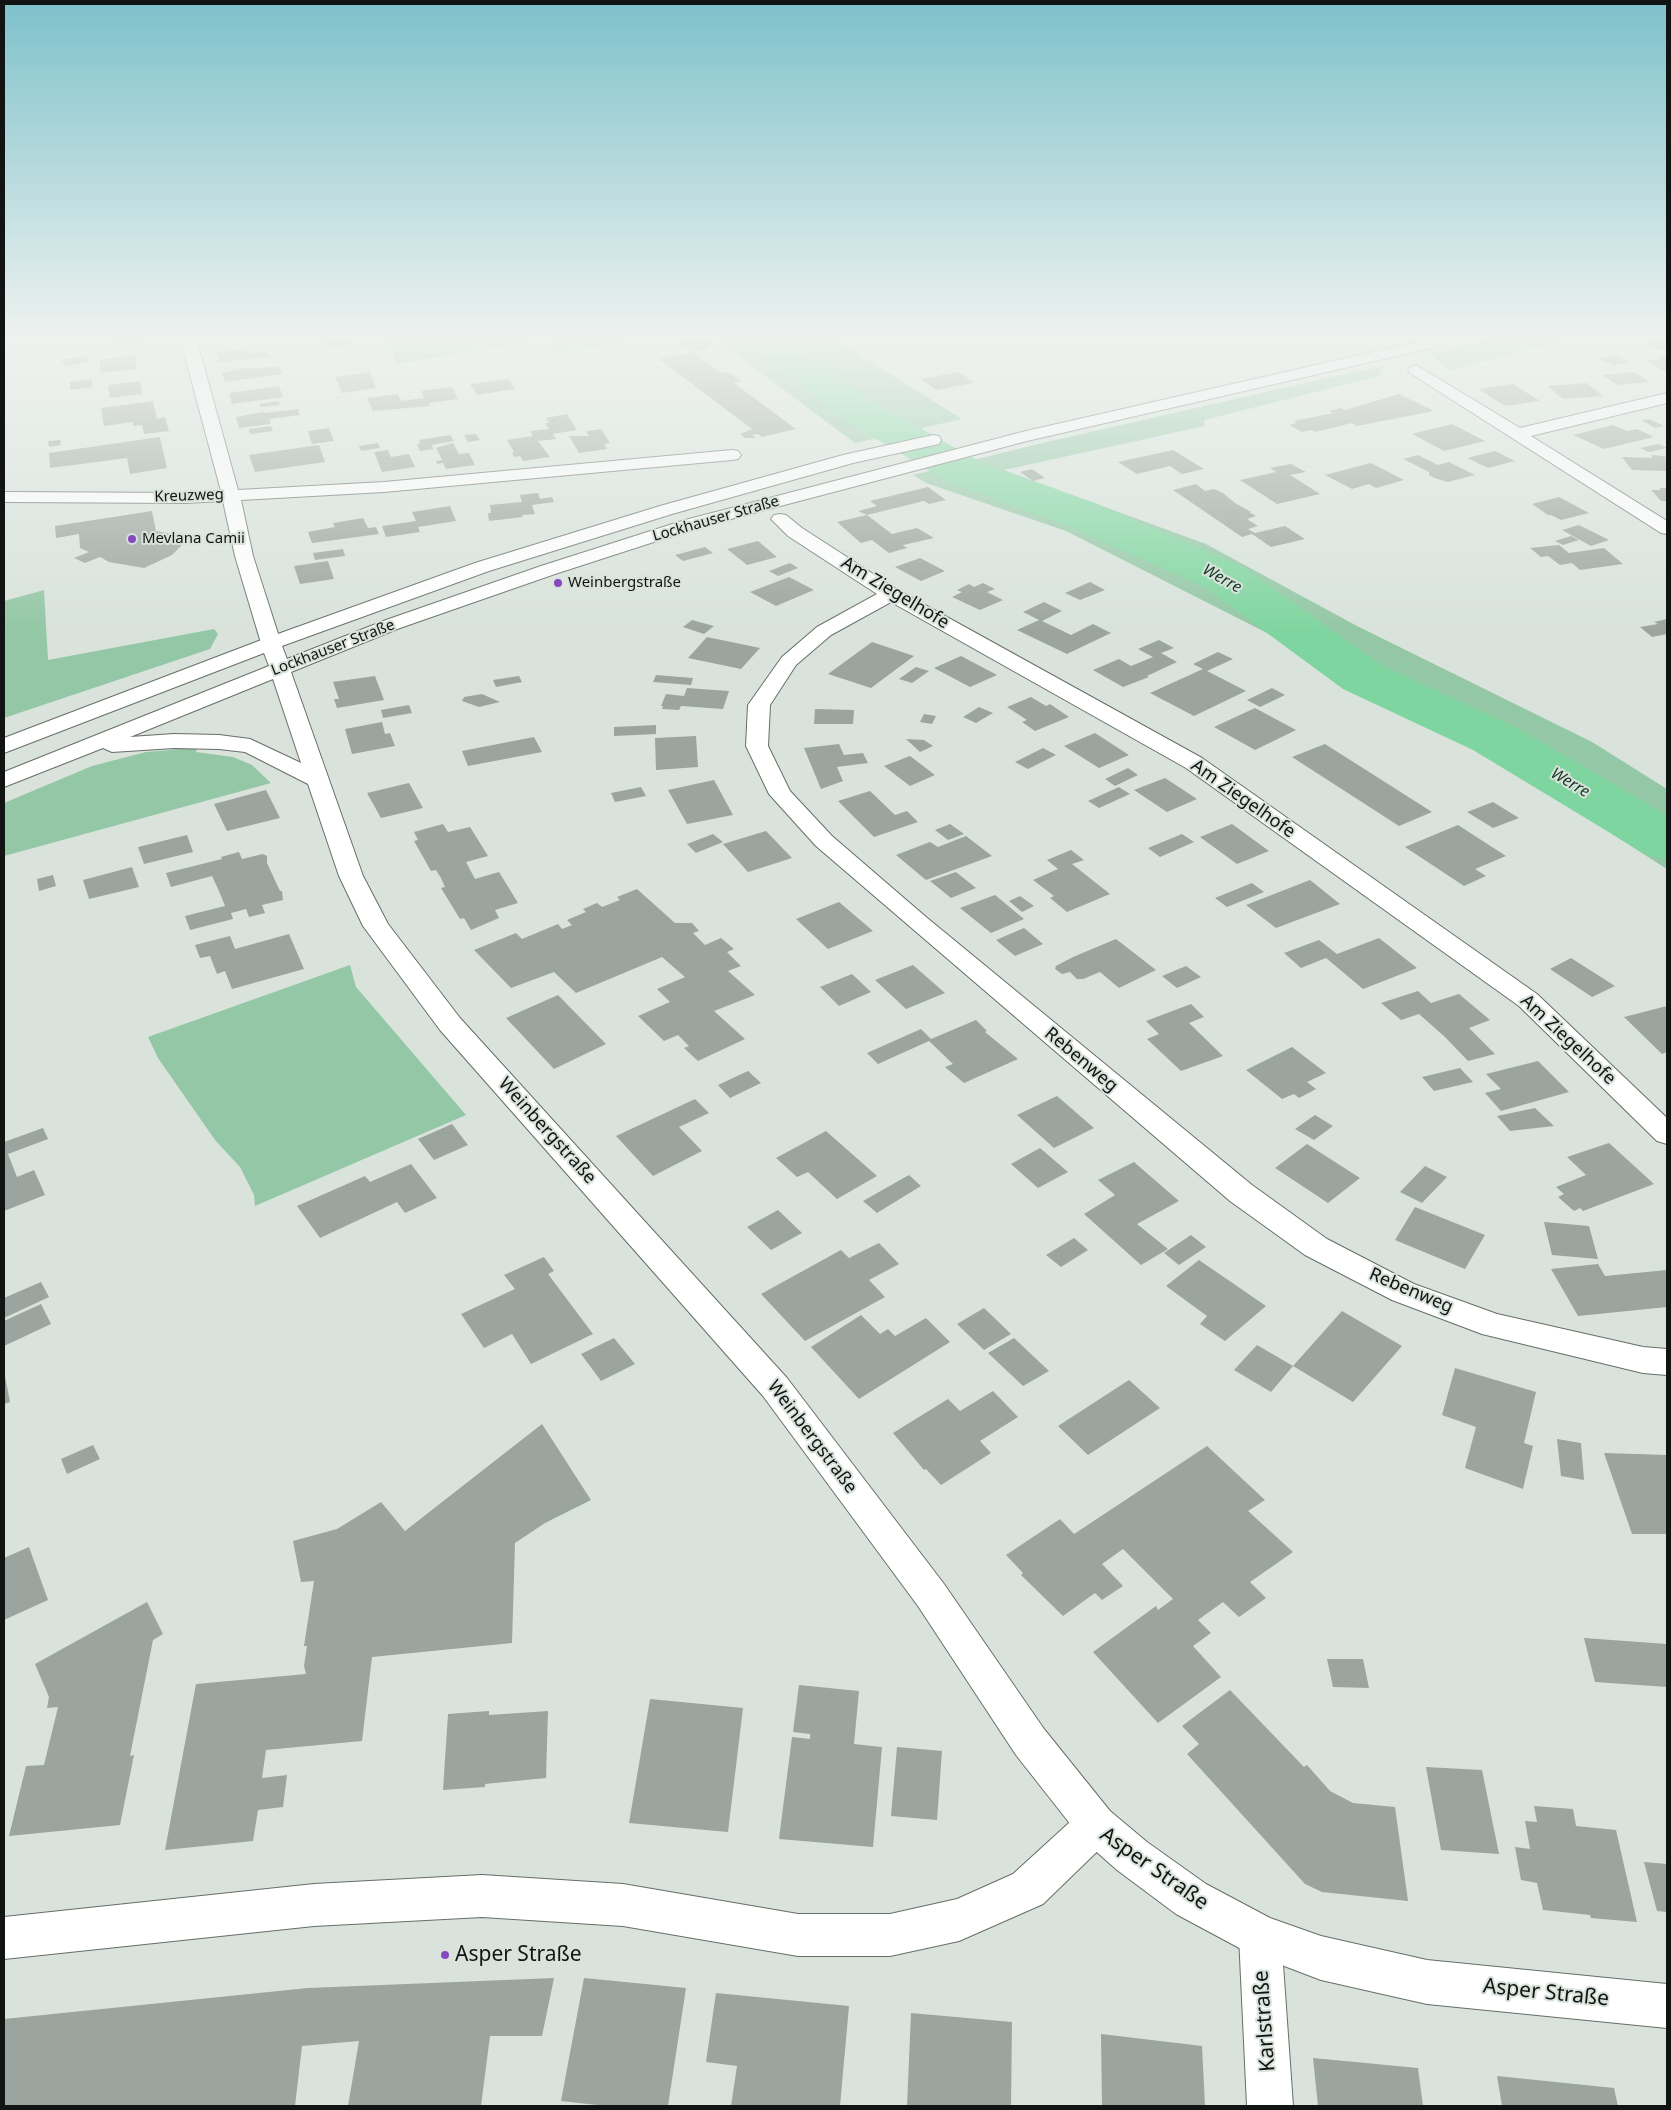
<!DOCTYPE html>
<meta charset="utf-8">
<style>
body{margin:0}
#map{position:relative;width:1671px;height:2110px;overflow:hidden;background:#d9e3dc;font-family:"Noto Sans",sans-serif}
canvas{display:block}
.frame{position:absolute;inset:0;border:5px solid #111412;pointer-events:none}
</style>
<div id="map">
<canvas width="1671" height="2110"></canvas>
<div class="frame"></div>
</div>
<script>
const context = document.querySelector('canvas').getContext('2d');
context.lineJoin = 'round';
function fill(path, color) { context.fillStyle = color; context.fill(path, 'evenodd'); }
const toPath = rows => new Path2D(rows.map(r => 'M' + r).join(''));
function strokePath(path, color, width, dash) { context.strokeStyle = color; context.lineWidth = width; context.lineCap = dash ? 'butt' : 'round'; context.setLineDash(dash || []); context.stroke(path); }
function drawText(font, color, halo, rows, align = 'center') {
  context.font = font + ' "Noto Sans",sans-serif'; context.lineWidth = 4; context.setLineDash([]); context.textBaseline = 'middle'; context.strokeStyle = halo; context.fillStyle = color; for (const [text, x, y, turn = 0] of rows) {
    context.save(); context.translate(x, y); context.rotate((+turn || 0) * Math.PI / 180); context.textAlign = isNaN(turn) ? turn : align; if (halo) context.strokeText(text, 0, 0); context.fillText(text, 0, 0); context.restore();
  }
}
fill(toPath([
 [386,338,549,338,397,364],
 [549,338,644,338,555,354],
 [714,338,746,338,773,362,873,439,855,443],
 [779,338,833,338,962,419,909,431],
 [1493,338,1574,338,1449,370,1429,353],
 [1384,365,1379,376,1204,420,1205,426,1004,470,1206,544,1357,626,1592,742,1667,789,1667,869,1413,707,1066,531,926,483,913,475,1038,444],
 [44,590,48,660,214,629,218,634,210,649,4,718,4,601],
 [197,748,196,752,233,757,252,765,271,783,4,856,4,803,92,766,146,752],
 [350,965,356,987,466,1115,255,1206,254,1195,240,1167,215,1140,158,1058,148,1037]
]), '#93c7a5');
fill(toPath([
 [746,338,779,338,909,431,873,439,773,362]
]), '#7fd59f');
fill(toPath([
 [747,338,791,338,871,400,984,464,1092,502,1242,566,1381,665,1513,726,1667,815,1667,860,1645,854,1473,750,1343,689,1206,588,1058,522,952,484,841,418,753,346,747,338]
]), '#7fd59f');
fill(toPath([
 [116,338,153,338,154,340,118,344],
 [322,338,352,338,355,344,327,348],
 [706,338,715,345,706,346,710,349,692,352,678,342],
 [1657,340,1667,344,1667,349,1660,350,1642,343],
 [246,349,248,353,266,351,268,357,219,362,216,352],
 [692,352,721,373,728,372,742,381,734,383,796,429,762,437,758,434,752,435,756,438,745,438,740,434,752,429,659,359],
 [87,355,88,362,66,367,61,360],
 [135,355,137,369,101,373,99,360],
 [1615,355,1631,362,1614,366,1599,359],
 [1667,355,1667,372,1646,361,1660,359,1656,356],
 [279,366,282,374,225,382,222,373,249,367,254,369],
 [370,372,376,388,342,393,335,377],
 [959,372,974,383,936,390,921,379],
 [1634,372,1650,382,1618,385,1602,375],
 [92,379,93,387,70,390,70,382],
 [509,379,515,389,477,395,470,384],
 [140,381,142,394,110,398,108,385],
 [1586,383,1603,396,1563,399,1547,386],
 [1513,384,1540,401,1505,406,1478,389],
 [279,386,283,397,232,404,229,393],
 [452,387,458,399,429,403,430,406,373,411,367,398,398,394,401,401,424,398,421,391],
 [1399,394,1434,411,1357,426,1352,423,1315,432,1311,430,1302,432,1289,425,1297,423,1294,421,1333,413,1329,411,1340,408,1345,410],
 [153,401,157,419,165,417,169,431,144,434,142,425,133,426,133,422,104,426,101,408],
 [279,401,280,405,261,407,259,404],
 [298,409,300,415,269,419,271,424,239,428,236,417,263,412,264,413],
 [567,414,577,430,553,434,556,439,538,441,550,457,523,461,520,456,514,457,512,453,514,452,507,440,533,436,530,431,549,429,545,423,549,423,546,418],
 [1649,419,1664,426,1655,428,1641,420],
 [1452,424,1485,441,1444,451,1412,434],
 [1613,425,1627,431,1637,429,1654,437,1604,449,1573,435],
 [271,426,273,431,250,434,249,429],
 [329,428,334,441,312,444,308,431],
 [601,429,610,443,604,444,607,449,579,453,569,436,589,436,586,431],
 [476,434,480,440,468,442,464,435],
 [450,435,454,441,431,445,434,449,420,451,417,444,420,444,419,440],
 [160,437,167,468,130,474,127,458,50,468,49,453],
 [60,440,61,445,49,447,48,441],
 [378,443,380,448,361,451,359,446],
 [453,443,459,454,469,453,475,465,446,469,443,463,437,464,436,461,442,460,436,448],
 [1658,444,1667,448,1649,452,1640,448],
 [319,445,325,462,255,472,249,455],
 [388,450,391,457,409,454,415,467,382,472,374,452],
 [1173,450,1204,469,1182,474,1170,466,1137,474,1118,462],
 [1495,451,1515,461,1488,468,1467,458],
 [1418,455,1438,465,1449,462,1475,475,1448,482,1434,478,1429,475,1429,472,1403,459],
 [1651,455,1665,456,1667,471,1632,470,1622,457,1653,458],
 [1371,463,1404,480,1376,488,1369,484,1352,489,1325,475],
 [1291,464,1306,472,1290,475,1320,494,1277,504,1240,480,1276,472,1270,468],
 [1032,469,1045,478,1033,481,1020,472],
 [1196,484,1205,491,1214,489,1223,493,1235,503,1251,512,1249,512,1256,516,1247,519,1258,526,1248,529,1255,533,1285,526,1305,539,1271,547,1252,534,1242,537,1173,490],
 [928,487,946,500,929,504,924,501,867,515,858,511,877,506,870,501],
 [1659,488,1667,488,1667,501,1661,501,1651,490,1661,490],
 [538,493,540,499,552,497,554,502,532,505,535,514,522,515,523,517,489,521,488,513,491,513,490,505,522,502,520,495],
 [1559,497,1589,513,1561,520,1551,515,1548,515,1532,504],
 [450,506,456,521,418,527,420,532,386,537,382,526,416,521,412,512],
 [152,511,156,531,189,537,182,542,181,546,172,555,144,568,109,562,100,557,85,563,74,558,89,552,80,548,79,534,56,538,55,526],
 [867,515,892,534,917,528,934,538,903,545,907,548,889,553,872,540,861,543,837,522],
 [363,518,368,528,376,527,379,534,312,543,308,532,335,527,333,523],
 [1579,525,1609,540,1591,546,1562,530],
 [1571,536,1579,540,1563,545,1555,541],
 [758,541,777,557,747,565,727,549],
 [1559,545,1569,553,1604,548,1623,564,1580,570,1572,563,1560,565,1548,556,1541,557,1530,548],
 [705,547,713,553,683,561,675,555],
 [343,549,345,556,315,560,313,553],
 [920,558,945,571,921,581,895,567],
 [328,561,334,579,300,584,294,566],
 [790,563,798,568,778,576,769,571],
 [789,577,814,590,776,606,750,592],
 [1090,582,1105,590,1080,600,1065,593],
 [983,583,995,589,987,592,1003,600,980,610,952,597,962,592,957,590,969,584,974,587],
 [1044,602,1062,611,1042,621,1071,635,1093,624,1111,633,1067,654,1017,630,1039,620,1023,612],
 [1667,619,1667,634,1652,637,1640,627,1658,624,1654,622],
 [692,620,714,626,704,634,683,627],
 [707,637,760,648,741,669,688,658],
 [1159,640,1174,648,1161,653,1177,662,1147,676,1149,677,1123,687,1093,670,1119,659,1131,666,1153,657,1138,649],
 [872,642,914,656,871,688,828,674],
 [1218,652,1233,659,1207,671,1246,691,1194,716,1150,693,1203,669,1193,664],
 [961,656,997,675,970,687,934,668],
 [916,667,929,671,912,683,899,679],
 [656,675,693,678,691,685,653,682],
 [375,676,384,700,337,708,334,699,339,699,333,682],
 [519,676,522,682,496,687,493,680],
 [687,688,729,691,723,709,681,706,679,710,662,709,663,706,661,706,666,694,684,696],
 [1272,688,1285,695,1260,707,1247,700],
 [482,694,500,702,479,707,462,701,464,697],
 [1031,697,1046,706,1050,704,1069,717,1035,731,1022,722,1027,720,1007,707],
 [409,705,412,713,383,718,381,710],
 [979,707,993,713,976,723,963,717],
 [1255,708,1296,730,1255,750,1214,727],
 [815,709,854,710,853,724,814,724],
 [924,714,936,716,932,724,920,722],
 [382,722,385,734,390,733,395,746,352,754,345,729],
 [656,725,656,734,614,736,614,727],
 [1095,733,1129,755,1099,768,1064,746],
 [696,736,698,767,656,770,655,738],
 [534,737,542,752,468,766,462,751],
 [906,739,924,740,933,746,920,752],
 [839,744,844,755,863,753,868,763,837,767,843,781,821,789,804,748],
 [1325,744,1377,777,1432,812,1399,826,1292,757],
 [1043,748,1056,755,1028,769,1015,762],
 [910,756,935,775,910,786,884,766],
 [1128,768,1138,775,1115,786,1105,779],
 [1165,778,1197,799,1167,812,1134,790],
 [714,780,733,815,687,824,668,790],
 [409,783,423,808,381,818,367,793],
 [641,787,646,796,615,802,611,793],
 [1119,787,1130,794,1099,808,1088,801],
 [266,790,280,818,227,831,214,804],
 [870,791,895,815,907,811,918,822,874,837,838,801],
 [1493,802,1519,818,1493,828,1467,812],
 [443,824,448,832,470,827,488,856,466,862,475,879,499,872,518,903,495,910,499,918,471,930,464,918,460,919,441,888,445,887,441,878,436,870,431,871,414,841,418,840,414,832],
 [950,824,964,834,948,840,935,830],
 [1232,824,1269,851,1237,864,1200,837],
 [1458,825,1506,856,1475,869,1486,876,1464,886,1405,847],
 [766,831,792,858,748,872,723,844],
 [713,834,723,842,696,853,687,844],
 [1182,834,1194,842,1160,857,1148,848],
 [187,835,193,852,144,864,138,847],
 [966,836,992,856,926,880,896,855,930,842,938,847],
 [1071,850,1084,860,1072,864,1110,894,1067,912,1050,898,1054,896,1033,880,1058,869,1047,860],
 [239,852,242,859,263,854,267,856,267,863,280,891,282,891,283,900,262,905,265,913,249,917,246,909,231,913,233,919,190,930,185,916,225,906,219,891,212,876,171,887,166,873,222,859,221,857],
 [132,867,139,887,89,899,83,880],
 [956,872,976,888,951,898,930,881],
 [53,875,56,886,39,891,37,879],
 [1310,880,1340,904,1276,928,1246,905],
 [1252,883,1264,892,1227,907,1215,898],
 [637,889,675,923,692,923,699,931,693,933,705,945,721,938,734,949,727,952,741,966,728,971,755,995,714,1011,745,1039,698,1061,684,1048,689,1046,678,1035,664,1041,638,1016,670,1002,657,989,685,977,662,957,576,993,554,972,511,988,474,950,516,933,522,939,558,924,562,929,572,925,567,920,586,912,583,909,597,903,602,907,620,900,617,897],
 [995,895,1024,919,991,933,960,908],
 [1020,896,1034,906,1022,912,1009,901],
 [839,902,873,931,828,949,796,919],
 [1024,928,1043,944,1015,956,996,940],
 [289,934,304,969,232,989,225,971,217,974,210,956,200,958,195,945,230,936,235,949],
 [1379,938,1417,968,1363,989,1326,958,1301,968,1284,953,1319,940,1337,954],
 [1116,939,1156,970,1119,988,1100,972,1083,979,1077,979,1070,972,1062,974,1055,969,1056,966,1073,957],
 [1571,958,1615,986,1592,997,1550,969],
 [913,965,945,993,906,1009,875,980],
 [1186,966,1201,977,1177,988,1162,976],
 [852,974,871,992,839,1006,820,987],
 [1418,991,1431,1003,1459,994,1490,1020,1469,1028,1495,1054,1468,1061,1445,1037,1419,1014,1401,1020,1381,1003],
 [558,995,606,1044,554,1069,506,1018],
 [1191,1004,1204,1017,1189,1023,1223,1056,1181,1071,1147,1039,1159,1034,1146,1021],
 [1667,1006,1667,1052,1662,1054,1624,1017],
 [976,1020,987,1031,985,1032,1018,1059,964,1083,945,1067,953,1064,929,1041,878,1064,867,1053,921,1029,931,1039],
 [1292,1047,1326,1073,1307,1082,1316,1089,1299,1098,1294,1094,1282,1099,1246,1070],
 [1538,1061,1569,1092,1501,1111,1485,1093,1501,1089,1486,1074],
 [1460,1068,1473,1082,1434,1091,1422,1077],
 [748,1071,761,1083,730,1098,718,1085],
 [1057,1096,1094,1128,1054,1148,1017,1115],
 [695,1099,709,1113,679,1127,702,1151,653,1176,616,1136],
 [1535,1108,1554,1126,1510,1131,1497,1116],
 [1315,1115,1333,1126,1314,1140,1295,1129],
 [452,1124,468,1145,434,1160,418,1139],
 [43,1128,48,1139,8,1154,17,1177,34,1170,45,1195,4,1211,4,1142],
 [826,1131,877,1176,837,1199,808,1172,797,1177,776,1158],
 [1609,1143,1654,1184,1583,1211,1580,1208,1574,1211,1558,1197,1564,1194,1556,1187,1586,1175,1567,1157],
 [1307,1144,1360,1178,1328,1203,1275,1168],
 [1040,1148,1068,1172,1038,1188,1011,1164],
 [1134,1162,1179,1201,1137,1224,1168,1249,1141,1265,1084,1214,1115,1195,1098,1180],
 [411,1164,437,1198,405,1213,397,1202,320,1238,297,1206,365,1176,370,1182],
 [1425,1166,1447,1177,1422,1203,1400,1192],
 [909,1175,921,1186,877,1213,863,1201],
 [1415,1207,1485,1235,1465,1269,1395,1240],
 [778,1210,802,1233,771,1250,747,1227],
 [1544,1222,1589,1226,1598,1259,1552,1255],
 [1191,1235,1206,1247,1179,1265,1164,1253],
 [1074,1238,1088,1250,1061,1267,1046,1255],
 [879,1243,899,1264,869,1280,885,1297,805,1341,761,1294,841,1250,849,1258],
 [544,1257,554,1271,548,1274,593,1334,531,1364,512,1334,484,1348,461,1314,515,1289,504,1275],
 [1199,1260,1266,1306,1225,1341,1200,1324,1207,1316,1166,1286],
 [1598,1264,1605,1276,1667,1270,1667,1307,1578,1316,1551,1269],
 [41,1282,49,1297,4,1318,4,1298],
 [41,1304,51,1324,4,1346,4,1321],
 [984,1308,1011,1334,984,1350,957,1324],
 [1342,1311,1402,1346,1353,1402,1293,1366,1271,1392,1234,1370,1257,1345,1293,1366],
 [861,1315,880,1334,888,1329,895,1336,926,1318,950,1342,859,1399,811,1347],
 [614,1338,635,1364,601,1381,581,1354],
 [1014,1338,1049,1371,1023,1386,988,1353],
 [1455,1368,1536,1392,1524,1443,1533,1446,1523,1489,1465,1468,1476,1427,1442,1415],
 [4,1371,10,1402,4,1404],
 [1129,1380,1160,1408,1088,1455,1058,1426],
 [993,1391,1018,1417,980,1441,991,1453,941,1485,926,1469,924,1470,893,1433,948,1399,960,1411],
 [542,1424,591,1500,545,1523,515,1543,512,1643,372,1657,362,1741,266,1750,262,1778,287,1775,283,1807,258,1810,253,1841,165,1850,196,1684,306,1674,304,1666,307,1646,304,1646,314,1581,301,1582,293,1541,337,1529,381,1502,405,1531],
 [1557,1439,1581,1443,1584,1480,1561,1476],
 [93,1445,100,1459,67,1474,61,1459],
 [1207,1446,1265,1500,1248,1511,1293,1552,1250,1582,1266,1598,1239,1617,1223,1602,1198,1620,1211,1633,1193,1646,1221,1677,1158,1723,1093,1652,1156,1606,1158,1610,1173,1599,1123,1549,1102,1564,1123,1586,1102,1600,1095,1593,1063,1616,1021,1575,1023,1573,1006,1555,1060,1519,1074,1534],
 [1604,1453,1667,1455,1667,1534,1632,1534],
 [29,1547,48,1600,4,1620,4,1558],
 [147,1602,163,1634,153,1640,130,1756,134,1755,120,1825,9,1836,26,1766,44,1765,58,1707,47,1708,49,1697,35,1664],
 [1584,1638,1667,1644,1667,1687,1595,1682],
 [1327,1659,1363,1659,1369,1688,1333,1687],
 [799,1685,859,1691,854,1744,882,1747,873,1847,779,1839,792,1737,810,1739,810,1734,793,1732],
 [1230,1690,1304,1767,1307,1765,1330,1791,1353,1803,1395,1807,1408,1901,1322,1892,1305,1884,1187,1754,1199,1744,1182,1726],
 [650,1699,743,1708,728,1832,629,1823],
 [489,1711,489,1715,548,1711,546,1778,485,1784,485,1787,443,1790,448,1714],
 [897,1747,942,1751,937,1820,891,1816],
 [1426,1767,1482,1770,1499,1854,1441,1850],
 [1534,1806,1573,1809,1576,1826,1616,1830,1637,1922,1591,1918,1590,1915,1543,1910,1537,1883,1521,1880,1515,1847,1530,1849,1525,1821,1537,1822],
 [1644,1862,1667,1864,1667,1912,1657,1911],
 [554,1978,542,2036,490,2036,481,2106,348,2106,359,2041,302,2046,295,2106,4,2106,4,2019,308,1988],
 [584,1978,686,1988,668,2106,606,2106,561,2101],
 [716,1993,849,2006,840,2106,731,2106,737,2066,706,2062],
 [911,2013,1012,2022,1011,2106,907,2106],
 [1101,2034,1202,2046,1205,2106,1102,2106],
 [1313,2058,1418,2068,1423,2106,1318,2106],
 [1497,2076,1614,2088,1618,2106,1502,2106]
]), '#9ba49e');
const street = toPath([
 [180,338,196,338,238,490,384,482,732,450,738,451,741,455,738,459,732,460,384,492,241,500,253,556,281,643,278,647,271,649,264,647,261,643,235,556,223,501,186,503,4,502,4,492,186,493,221,491,180,338],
 [1416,365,1520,428,1667,393,1667,403,1531,436,1667,521,1667,534,1661,533,1410,373,1408,370,1410,367,1416,365],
 [780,514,786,515,802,528,898,590,1202,758,1537,994,1667,1118,1667,1144,1657,1141,1519,1006,1186,768,891,602,831,635,796,665,770,705,768,746,790,791,832,836,926,917,1252,1185,1327,1239,1414,1284,1497,1314,1643,1347,1667,1349,1667,1375,1643,1373,1482,1334,1392,1300,1305,1255,1230,1201,816,846,769,794,746,746,748,705,782,657,817,627,877,594,788,536,771,519,774,515,780,514],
 [1096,1805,1110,1811,1116,1825,1110,1839,1043,1904,959,1941,890,1956,798,1956,623,1926,482,1917,314,1926,4,1959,4,1917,314,1884,482,1875,623,1884,798,1914,890,1914,957,1899,1013,1874,1082,1811,1096,1805],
 [1260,1915,1275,1921,1281,1936,1293,2106,1247,2106,1239,1936,1245,1921,1260,1915]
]);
const secondary = toPath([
 [1435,338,1461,338,1453,343,1027,441,697,528,555,574,400,628,291,672,363,876,388,924,460,1018,787,1378,944,1584,1044,1729,1110,1811,1147,1842,1206,1884,1270,1918,1321,1936,1427,1960,1667,1984,1667,2028,1427,2004,1321,1980,1245,1951,1176,1914,1117,1870,1082,1839,1016,1755,918,1606,763,1396,440,1030,363,926,339,876,308,784,245,752,219,749,174,748,112,752,103,748,4,787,4,772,269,666,264,653,4,753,4,738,264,639,475,563,660,506,843,455,933,435,939,436,941,440,939,444,853,463,672,514,489,571,282,646,287,659,386,620,541,566,685,520,1026,431,1435,338],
 [273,679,301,763,250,739,219,735,174,734,130,737,273,679]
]);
strokePath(street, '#666e68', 2);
strokePath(secondary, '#666e68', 2);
fill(street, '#fff');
fill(secondary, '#fff');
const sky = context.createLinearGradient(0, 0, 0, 633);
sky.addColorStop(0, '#7ec1cb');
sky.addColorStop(0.53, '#eef2ef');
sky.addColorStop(1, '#eef2ef00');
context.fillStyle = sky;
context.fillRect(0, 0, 1671, 633);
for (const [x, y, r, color] of [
 [132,539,5,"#8648be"],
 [558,583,5,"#8648be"],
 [445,1955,5,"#8648be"]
]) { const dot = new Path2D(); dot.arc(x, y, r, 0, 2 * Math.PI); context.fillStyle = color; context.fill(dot); strokePath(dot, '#d9e3dc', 2); }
drawText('15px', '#111412', '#d9e3dc', [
 ["Kreuzweg",189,496,-2],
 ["Lockhauser Straße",716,519,-16],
 ["Lockhauser Straße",333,648,-21]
]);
drawText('15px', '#111412', '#d9e3dc', [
 ["Mevlana Camii",142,539],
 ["Weinbergstraße",568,583]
], 'left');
drawText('italic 16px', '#153924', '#d9e3dc', [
 ["Werre",1222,579,29],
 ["Werre",1570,783,31]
]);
drawText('18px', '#111412', '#d9e3dc', [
 ["Am Ziegelhofe",895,593,31],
 ["Am Ziegelhofe",1243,799,35],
 ["Am Ziegelhofe",1568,1040,43],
 ["Rebenweg",1081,1060,40],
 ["Weinbergstraße",547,1131,48],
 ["Rebenweg",1411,1291,23],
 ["Weinbergstraße",812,1437,53]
]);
drawText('21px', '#111412', '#d9e3dc', [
 ["Asper Straße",1154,1869,35],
 ["Asper Straße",1546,1993,6],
 ["Karlstraße",1265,2021,-94]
]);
drawText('21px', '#111412', '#d9e3dc', [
 ["Asper Straße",455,1955]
], 'left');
</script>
